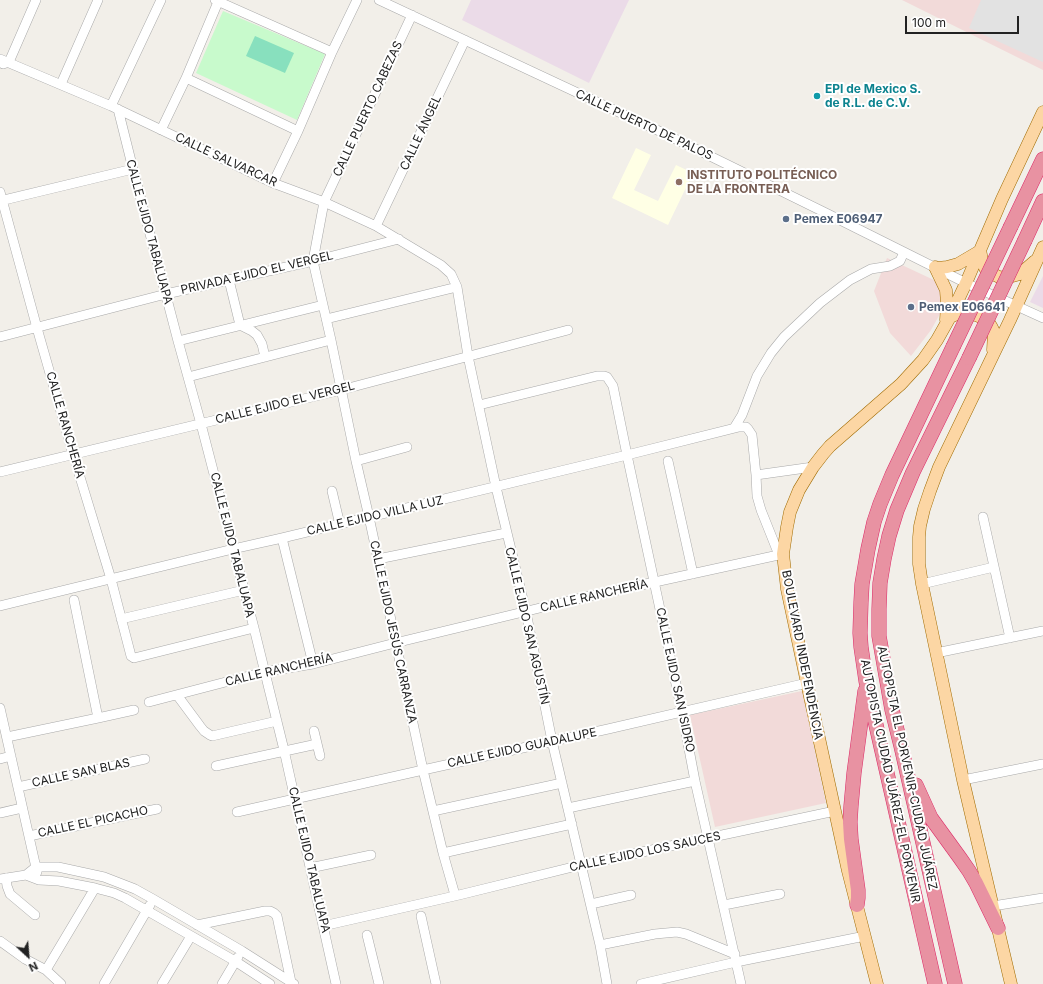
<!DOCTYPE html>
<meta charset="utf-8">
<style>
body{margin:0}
#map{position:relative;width:1043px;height:984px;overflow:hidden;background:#f2efe9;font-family:Inter,sans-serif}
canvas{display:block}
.north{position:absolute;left:8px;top:936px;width:40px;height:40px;-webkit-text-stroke:3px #fff;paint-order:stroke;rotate:154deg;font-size:11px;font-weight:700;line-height:16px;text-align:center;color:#222}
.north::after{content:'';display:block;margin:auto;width:14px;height:18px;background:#222;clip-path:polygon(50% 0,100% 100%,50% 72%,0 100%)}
.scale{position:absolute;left:905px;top:16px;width:114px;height:18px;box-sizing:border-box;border:2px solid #222;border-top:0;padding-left:5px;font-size:12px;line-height:14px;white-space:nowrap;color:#222;-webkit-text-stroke:3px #fff;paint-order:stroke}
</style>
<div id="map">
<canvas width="1043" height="984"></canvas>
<div class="north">N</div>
<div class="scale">100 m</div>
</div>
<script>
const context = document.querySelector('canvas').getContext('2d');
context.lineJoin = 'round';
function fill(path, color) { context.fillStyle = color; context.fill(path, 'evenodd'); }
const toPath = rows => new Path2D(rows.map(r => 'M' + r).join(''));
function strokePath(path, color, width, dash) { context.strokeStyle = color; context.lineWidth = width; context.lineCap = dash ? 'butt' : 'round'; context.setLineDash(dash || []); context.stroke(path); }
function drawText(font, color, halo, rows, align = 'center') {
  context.font = font + ' Inter,sans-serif'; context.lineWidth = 4; context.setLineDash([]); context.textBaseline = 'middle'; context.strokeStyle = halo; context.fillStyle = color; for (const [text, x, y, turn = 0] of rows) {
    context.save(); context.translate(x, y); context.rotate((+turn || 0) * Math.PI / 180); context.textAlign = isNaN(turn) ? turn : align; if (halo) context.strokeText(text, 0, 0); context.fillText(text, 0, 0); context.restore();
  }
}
fill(toPath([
 [902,0,1043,0,1043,70],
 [887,258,936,281,942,287,941,312,931,330,911,356,890,333,874,291],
 [802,691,826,803,715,827,690,715]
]), '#f2dad9');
fill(toPath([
 [471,0,629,0,589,83,462,20],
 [1043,276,1043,308,1030,302]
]), '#ebdbe8');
fill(toPath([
 [636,148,651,155,634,190,658,201,676,165,693,173,668,225,612,198]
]), '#ffffe5');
fill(toPath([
 [223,11,325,54,297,120,196,73]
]), '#c8facc');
fill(toPath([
 [255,36,294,53,285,73,246,56]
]), '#88e0be');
fill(toPath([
 [981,0,1043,0,1043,62,969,28]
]), '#e2e2e2');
const minor = toPath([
 [215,0,332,52],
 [379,0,657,130,828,214,966,283,1043,318],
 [412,15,324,202,313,261,331,340,356,461,369,517,423,770,443,853,455,895],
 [0,59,111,106,273,183,324,202,376,226,441,265,451,274,457,287,468,356,496,487,526,612,552,741,600,945,607,984],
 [3,64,9,62,36,0],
 [186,78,298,131],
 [61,84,98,0],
 [111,106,161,0],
 [118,109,133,169,178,341,201,424,254,628,284,750,336,984],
 [161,130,186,78,218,2],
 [273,183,298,131,332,52,357,0],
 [0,192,37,328,73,454,111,579,131,656,134,658,254,628],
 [0,201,133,169],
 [376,226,465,40],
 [229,280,240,325,252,331,257,335,262,344,265,357],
 [326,319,457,287],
 [0,337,166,294,313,261,399,239],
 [178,341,323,305],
 [188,377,331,340],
 [479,405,597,376,604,376,607,377,613,386,627,455,682,712,695,781,741,984],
 [734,428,742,415,757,376,771,353,784,337,820,303,850,280,871,269,890,266,900,261,904,252],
 [356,461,407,447],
 [668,461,693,574],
 [0,472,341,390,568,330],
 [756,475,813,467],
 [332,491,340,525],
 [983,517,1010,638],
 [282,538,313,664],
 [378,559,506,533],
 [922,584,994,567],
 [74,600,98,718],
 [0,606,233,549,282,538,627,455,739,427,746,427,748,429,752,435,756,475,757,496,761,510,779,555],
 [121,619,244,590],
 [936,653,1043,631],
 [177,695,200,726,204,731,210,735,212,736,277,721],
 [149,702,264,672,313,664,395,643,577,599,783,554],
 [0,708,37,872],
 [314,731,320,756],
 [7,737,98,718,134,710],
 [0,759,11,756],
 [216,766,317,744],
 [963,780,1043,764],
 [18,787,145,759],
 [568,808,695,781],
 [433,811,562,783],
 [237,812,423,770,608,729,807,683],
 [0,813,22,808],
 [29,836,157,809],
 [443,853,572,824],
 [310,868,371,855],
 [26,875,36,867,58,867,104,877,135,889,153,899,242,951,294,984],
 [6,878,7,886,10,894,35,915],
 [0,879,26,875,39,880,59,881,95,888,114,893,125,898,235,961,270,984],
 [591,904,631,895],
 [724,905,780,894],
 [993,906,1043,898],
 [421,916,436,984],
 [197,925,265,911,270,911,274,913,277,916,278,921,291,982],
 [323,926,459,895,581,865,835,811],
 [367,935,379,984],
 [0,941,25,959,46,970,61,984],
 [600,945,655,934,677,932,686,934,735,954],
 [46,970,95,888],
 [104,984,150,905],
 [162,984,191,936],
 [222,984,238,957],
 [641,984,736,962,865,936]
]);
const major = toPath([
 [980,250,982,260,985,268,989,272,999,277,1005,278,1020,274,1035,261],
 [935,267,946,290,947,304,946,320],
 [938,268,947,267,958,264,980,251],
 [950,317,957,314,964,313,976,315,983,318,988,321,991,326,994,332,993,350],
 [877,984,848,871,807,683,787,589,783,554,787,527,790,512,799,490,813,467,823,454,830,446,901,384,923,360,937,340,950,317,966,283,1002,199,1043,112],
 [1011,984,963,780,922,584,919,564,919,537,920,526,924,509,930,491,939,467,1010,320,1043,247]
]);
const highway = toPath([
 [1011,226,1043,159],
 [1025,240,1043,201],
 [916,785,931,818,960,858,969,871,976,883,998,928],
 [857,905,858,898,858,890,851,839,850,822,851,806,854,773,865,691],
 [935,984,866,681,861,647,860,633,861,602,862,584,868,549,874,522,880,504,892,475,953,347],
 [955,984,901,746,892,710,879,636,879,609,880,583,884,559,889,536,897,510,913,472,969,358]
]);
strokePath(minor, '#a9a9a9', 10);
strokePath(major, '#a06b00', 13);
strokePath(highway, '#dc2a67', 15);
strokePath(minor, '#fff', 9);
strokePath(major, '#fcd6a4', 12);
strokePath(highway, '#e892a2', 14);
const highwayBridge = toPath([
 [953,347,1011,226],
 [969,358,1025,240]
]);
strokePath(highwayBridge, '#dc2a67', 15, []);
strokePath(highwayBridge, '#e892a2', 14);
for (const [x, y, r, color] of [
 [817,96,4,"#0f9aa8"],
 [679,182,4,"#8d6e63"],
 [786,219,4,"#5c6f8a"],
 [911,307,4,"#5c6f8a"]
]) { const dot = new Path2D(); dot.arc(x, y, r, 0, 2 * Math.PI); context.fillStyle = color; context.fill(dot); strokePath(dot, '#fff', 1.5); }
drawText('bold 12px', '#0d838f', '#fff', [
 ["EPI de Mexico S.",825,89],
 ["de R.L. de C.V.",825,103]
], 'left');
drawText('12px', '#222', '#fff', [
 ["CALLE PUERTO CABEZAS",368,109,-65],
 ["CALLE PUERTO DE PALOS",644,125,25],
 ["CALLE ÁNGEL",421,133,-65],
 ["CALLE SALVARCAR",226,160,25],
 ["CALLE EJIDO TABALUAPA",149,232,75],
 ["PRIVADA EJIDO EL VERGEL",257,273,-13],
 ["CALLE EJIDO EL VERGEL",285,403,-14],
 ["CALLE RANCHERÍA",65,425,74],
 ["CALLE EJIDO VILLA LUZ",375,516,-13],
 ["CALLE EJIDO TABALUAPA",232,545,76],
 ["CALLE RANCHERÍA",594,596,-13],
 ["CALLE EJIDO SAN AGUSTÍN",527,626,77],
 ["CALLE EJIDO JESÚS CARRANZA",393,632,78],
 ["BOULEVARD INDEPENDENCIA",802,655,79],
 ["CALLE RANCHERÍA",279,670,-13],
 ["CALLE EJIDO SAN ISIDRO",675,680,78],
 ["CALLE EJIDO GUADALUPE",522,748,-12],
 ["AUTOPISTA EL PORVENIR-CIUDAD JUÁREZ",907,768,78],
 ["CALLE SAN BLAS",81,773,-12],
 ["AUTOPISTA CIUDAD JUÁREZ-EL PORVENIR",890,781,78],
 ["CALLE EL PICACHO",93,822,-12],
 ["CALLE EJIDO LOS SAUCES",645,852,-12],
 ["CALLE EJIDO TABALUAPA",309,860,77]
]);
drawText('bold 12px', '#785e54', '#fff', [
 ["INSTITUTO POLITÉCNICO",687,175],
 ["DE LA FRONTERA",687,189]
], 'left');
drawText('bold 12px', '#4e5e75', '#fff', [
 ["Pemex E06947",794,219],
 ["Pemex E06641",919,307]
], 'left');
</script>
